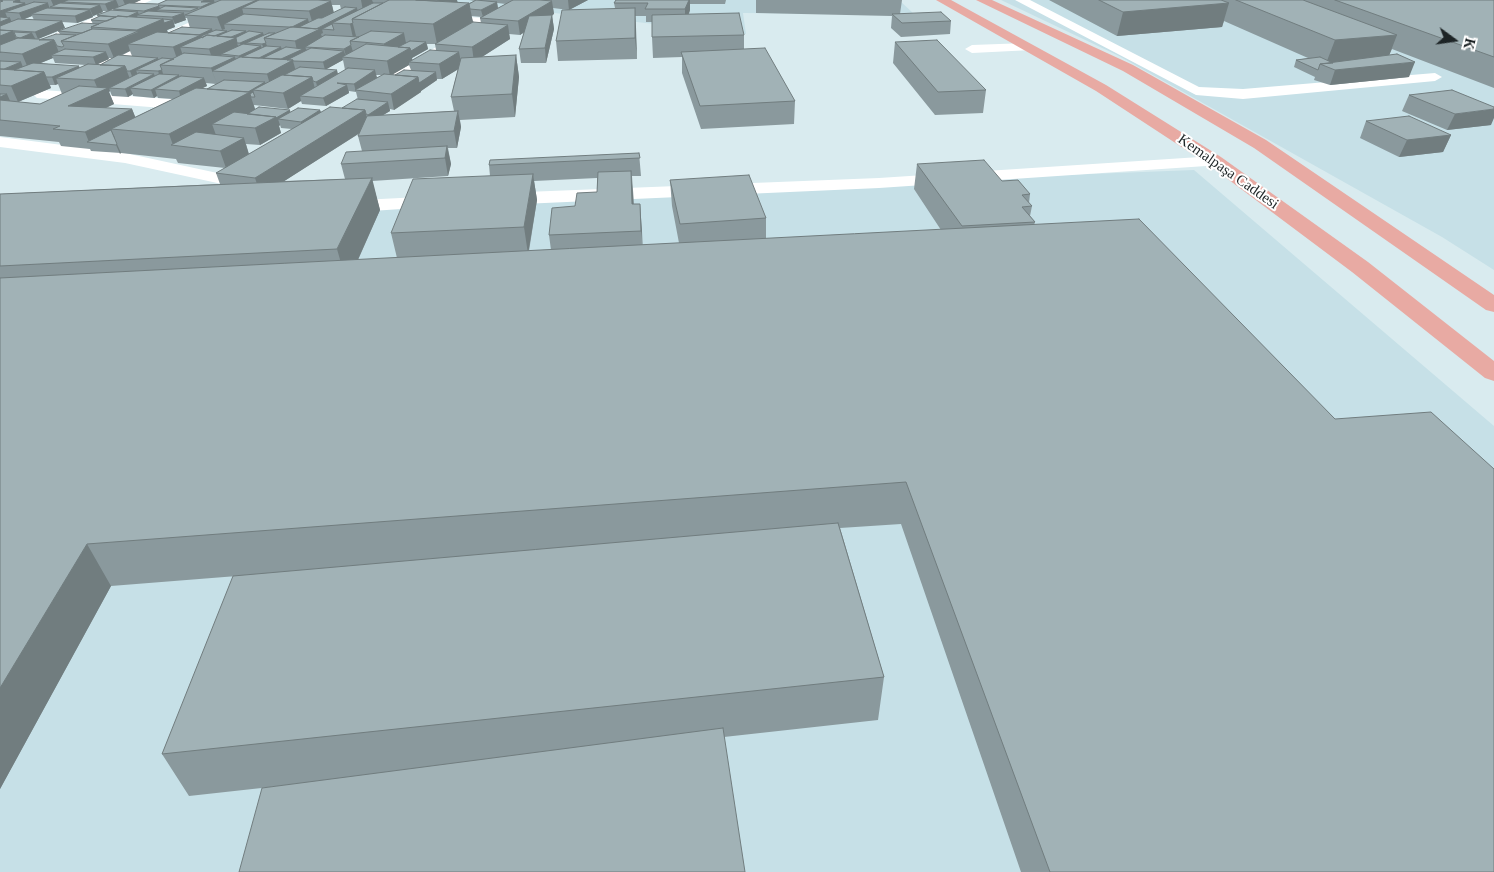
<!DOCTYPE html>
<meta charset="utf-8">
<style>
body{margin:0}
#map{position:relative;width:1494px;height:872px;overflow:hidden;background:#d9ebef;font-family:Georgia,serif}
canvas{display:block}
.north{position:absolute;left:1429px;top:15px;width:50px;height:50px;-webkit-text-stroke:4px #fff;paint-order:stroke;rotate:104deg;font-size:14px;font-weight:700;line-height:20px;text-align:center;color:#1d2426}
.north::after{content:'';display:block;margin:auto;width:18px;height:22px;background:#1d2426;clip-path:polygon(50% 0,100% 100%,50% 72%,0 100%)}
</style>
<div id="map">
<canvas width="1494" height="872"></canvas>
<div class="north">K</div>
</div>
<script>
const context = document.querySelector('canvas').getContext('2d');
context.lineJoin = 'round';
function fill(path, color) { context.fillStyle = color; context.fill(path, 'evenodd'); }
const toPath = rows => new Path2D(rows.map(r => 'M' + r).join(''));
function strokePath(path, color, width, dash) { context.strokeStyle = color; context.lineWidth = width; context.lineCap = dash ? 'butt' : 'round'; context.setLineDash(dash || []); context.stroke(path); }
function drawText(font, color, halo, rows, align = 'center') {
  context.font = font + ' Georgia,serif'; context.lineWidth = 4; context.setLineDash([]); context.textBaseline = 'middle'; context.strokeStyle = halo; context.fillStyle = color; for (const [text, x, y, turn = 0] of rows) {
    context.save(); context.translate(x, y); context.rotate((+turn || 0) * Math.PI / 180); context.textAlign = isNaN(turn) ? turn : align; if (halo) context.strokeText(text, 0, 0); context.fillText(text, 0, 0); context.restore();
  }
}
fill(toPath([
 [436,0,899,0,914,14,743,13,746,34],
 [1001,0,1494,0,1494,270,1442,237,1119,56],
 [1194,170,1494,426,1494,872,0,872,0,216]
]), '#c6e0e7');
fill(toPath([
 [136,0,152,0,0,65,0,56,136,0],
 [239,0,257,0,98,74,88,74,86,71,88,68,239,0],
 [1015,0,1030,0,1199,87,1243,89,1435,73,1442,77,1435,81,1243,99,1196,95,1015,0],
 [436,15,485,18,491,22,381,93,371,93,369,90,371,87,472,25,432,22,430,19,436,15],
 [1027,43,1034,47,1032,50,972,53,965,49,972,45,1027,43],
 [42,90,200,101,208,106,200,111,37,98,34,95,42,90],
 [0,137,125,153,222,174,231,172,252,162,258,163,261,167,242,181,222,184,125,163,0,147,0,137],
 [1215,156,1221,157,1224,161,1221,165,879,188,500,205,493,203,491,199,493,195,500,193,879,178,1215,156],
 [439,196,446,198,448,202,446,206,342,213,335,211,332,207,335,203,342,201,439,196]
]), '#fff');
fill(toPath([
 [936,0,951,0,1106,85,1221,157,1368,262,1494,361,1494,381,1485,378,1352,272,1209,165,1096,91,936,0],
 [976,0,992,0,1133,65,1266,140,1494,295,1494,312,1486,310,1254,148,1123,71,976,0]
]), '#e8aaa3');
fill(toPath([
 [0,0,141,0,133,3,158,4,167,0,457,0,457,3,469,3,475,1,469,0,588,0,569,10,553,8,554,14,552,15,554,29,546,63,521,63,519,49,524,32,520,35,509,34,510,39,482,57,516,55,519,77,515,117,460,120,461,127,457,148,448,148,451,164,448,176,372,181,380,210,358,260,397,258,391,233,490,176,489,165,639,153,641,176,632,176,634,204,640,204,642,245,679,243,672,206,670,180,766,218,766,239,941,230,914,189,917,164,1002,181,1030,194,1029,203,1032,206,1030,216,1035,222,1034,225,1494,872,1021,872,901,524,840,528,884,677,878,720,189,796,162,754,237,576,111,586,0,789,0,194,220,184,216,173,225,168,178,163,176,159,121,153,91,151,90,149,61,146,59,142,0,136],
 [497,3,506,4,498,8],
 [332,5,340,5,341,9,334,13],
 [119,6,120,6,113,9,114,10,97,15,98,17,91,20,93,24,58,31,60,34,39,40,35,39,38,39,65,28,62,22,77,23,93,17,93,16,103,12,102,11,108,11],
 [32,16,34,20,24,19],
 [471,16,482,17,480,18,481,23,463,28,473,22],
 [185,18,187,18,190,28,168,33,167,30,175,27,174,24,186,20],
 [427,44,435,44,436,50,412,60,412,58,428,49],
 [130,51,132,56,121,56],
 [53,58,55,63,86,65,79,68,41,63],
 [108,58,113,58,100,65,97,64,109,59],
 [343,60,345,70,338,74,326,69],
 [409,65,411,70,395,75,393,74],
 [458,69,451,97,454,111,383,115,390,111,390,109,394,110,421,92,421,91,437,80,437,79,442,79],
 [376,75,382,75,377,78],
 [206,83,216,84,207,89,202,88,207,86],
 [58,84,62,94,40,104,18,102,51,88,50,85,55,85],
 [110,91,112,96,128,97,133,94,133,96,154,98,157,96,158,98,173,99,135,117,132,109,105,108,114,104,109,92],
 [349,91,356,92,358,100,342,108,321,112,320,110,290,113,290,110,255,110,254,105,288,109,301,101,302,104,326,106,349,93],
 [280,125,281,128,292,129,249,154,246,144,260,145,281,133,279,126],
 [360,133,358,136,362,151,341,164,345,179,284,181],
 [597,178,597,192,575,206,549,235,551,250,529,251,537,200,534,181],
 [616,0,726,0,725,4,690,4,690,10,689,14,744,35,744,49,795,101,794,124,701,129,682,73,682,57,653,58,652,37,652,22,646,22,646,16,635,16,637,59,558,61,556,41,615,8,614,3],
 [756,0,902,0,900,14,951,21,950,34,901,37,891,28,892,16,756,13],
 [1049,0,1494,0,1494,88,1392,49,1389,55,1409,77,1330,85,1314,80,1315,77,1294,67,1296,60,1308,58,1224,21,1222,27,1117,36],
 [895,42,986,90,983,113,935,115,893,63],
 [1409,95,1491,125,1447,130,1402,111],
 [1366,121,1451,135,1443,152,1399,157,1360,138]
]), '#8a999d');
fill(toPath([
 [17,0,20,0,21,4,25,3,28,9,5,12,7,17,0,19,0,11,13,2],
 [51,0,79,0,63,2,64,5,54,7],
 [116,0,119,7,108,11,105,4],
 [123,0,141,0,126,7],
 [205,0,214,0,215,4,203,14,201,7,201,2],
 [257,0,263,0,242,8,245,20,224,24,225,29,222,30,217,17],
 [361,0,372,0,374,5,363,11],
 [439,0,457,0,458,3,436,2],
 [568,0,588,0,569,10],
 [689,0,690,0,690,10,685,23,685,9],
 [331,1,334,14,313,25,309,11],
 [552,1,554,14,520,35,518,21],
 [497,2,498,9,483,17,481,10],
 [48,3,50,10,31,14,32,16,22,20,19,13],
 [469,3,473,22,437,44,433,24],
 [1229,3,1222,27,1117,36,1123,12],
 [100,5,103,12,93,16,90,9],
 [159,6,161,10,157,10,159,14,146,16,144,11],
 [357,8,359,15,332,23,333,28,322,29,323,33,321,34,324,43,305,47,307,51,293,61,297,75,271,88,267,74,280,60,297,51,295,41,316,29],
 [635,8,636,27,637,59,635,38],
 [90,10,93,17,77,23,75,16],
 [138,12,139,15,137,15,138,20,103,28],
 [184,13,186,20,175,24,172,17],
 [552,15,554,29,546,63,545,48],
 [10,18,13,25,0,30,0,22],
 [163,19,173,20,175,27,167,30,168,33,128,44,130,51,114,58,108,44,138,32,137,30],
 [308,19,310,26,305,28,291,27],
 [352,20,356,36,353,38,350,24],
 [62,21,65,28,38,39,35,32],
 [508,25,510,39,474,62,472,47],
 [212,29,214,36,227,31,229,38,180,47,187,67,178,62,173,47],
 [13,31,19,45,0,53,0,36],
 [246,31,248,38,237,43,240,52,221,54,223,60,214,64,209,49,222,41],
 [32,33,36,40,23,45,20,38],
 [263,33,265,38,246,43,248,48,242,50,240,43],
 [404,33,407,48,387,59,384,44],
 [1397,35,1387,61,1325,66,1335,40],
 [54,40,60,55,51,55,53,58,28,68,22,54],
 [426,42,428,49,412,58,413,62,409,62,409,65,390,76,387,61,410,48],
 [266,43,268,50,265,52,262,44],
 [351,45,353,52,346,56,344,49],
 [261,46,263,53,240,58,239,56],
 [281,47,284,55,256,59],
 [344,51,346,57,342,57,343,60,325,70,323,62],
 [106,52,109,59,96,65,93,57],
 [459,52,462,67,442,79,439,64],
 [516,55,519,77,515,117,512,94],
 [235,57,240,71,212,71,217,84,211,68],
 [158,58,160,65,136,70,138,76,133,79,130,71],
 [21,62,24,70,0,71],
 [1415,62,1409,77,1330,85,1335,70],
 [79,66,82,74,56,78,58,84,55,85,52,77],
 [125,66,131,82,109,88,110,91,109,92,114,104,76,123,68,106,99,92,94,80],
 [162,70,164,78,161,79,158,71],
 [337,70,339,78,318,90,316,82],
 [375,70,377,78,355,90,356,92,354,84],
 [44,72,51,88,18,102,11,86],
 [436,72,437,80,421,91,421,92,394,110,391,94,418,77],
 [154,74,157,82,130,88,133,94,128,97,125,89],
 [179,75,182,83,155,89,157,96,154,98,151,90],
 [312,77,316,93,300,96,301,101,288,109,283,93],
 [204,78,207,86,181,99,179,91],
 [265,82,267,90,253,90,255,97,251,97,257,115,212,124,217,138,173,145,169,134,243,95],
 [347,85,349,93,326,106,323,98],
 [7,94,11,103,0,107,0,97],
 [388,102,390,111,370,123,368,115],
 [132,109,139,126,111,129,115,138,89,142,85,132],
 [1494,109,1494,118,1491,125,1447,130,1455,114],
 [290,110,292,119,278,119,280,125,279,126,281,133,260,145,255,128],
 [320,110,323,119,303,130,301,122],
 [365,110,369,127,261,196,255,178],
 [458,111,461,127,457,148,454,131],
 [1451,135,1443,152,1399,157,1407,140],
 [244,138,249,155,226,168,220,151],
 [117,144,121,153,120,154,116,145],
 [447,146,451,164,448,176,445,158],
 [631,171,633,196,634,231,632,204],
 [533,174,537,200,528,254,524,227],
 [372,178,380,210,347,284,337,249],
 [640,204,642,231,643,258,641,231],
 [87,544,111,586,0,789,0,688]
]), '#717d7f');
const building = toPath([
 [0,0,17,0,13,2,25,3,0,11,0,2,3,1,0,0],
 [68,0,116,0,105,4,63,2,68,0],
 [167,0,205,0,201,2,212,2,201,7,158,5,159,6,144,11,113,9,129,3,158,4,167,0],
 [221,0,257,0,217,17,185,15,221,0],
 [259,0,318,0,331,1,309,11,242,8,259,0],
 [389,0,416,0,469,3,433,24,352,19,389,0],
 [416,0,439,0,437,1,416,0],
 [476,0,497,2,481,10,470,9,469,4,476,0],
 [513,0,540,0,552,1,518,21,480,18,513,0],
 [616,0,689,0,685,9,645,9,648,3,614,3,616,0],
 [1099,0,1221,0,1229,3,1123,12,1099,0],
 [1236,0,1303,0,1397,35,1335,40,1236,0],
 [1335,0,1494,0,1494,57,1335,0],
 [34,2,48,3,19,13,5,12,34,2],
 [60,3,100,5,90,9,50,7,60,3],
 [373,3,383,3,352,19,353,23,350,24,332,23,373,3],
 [165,6,198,8,190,11,157,10,165,6],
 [345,7,357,8,316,29,299,27,318,18,322,18,345,7],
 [47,8,90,10,75,16,31,14,47,8],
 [635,8,635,38,556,41,562,10,635,8],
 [111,10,138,12,127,17,118,16,116,17,97,15,111,10],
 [148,11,184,13,172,17,137,15,148,11],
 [941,12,951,21,902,23,892,14,941,12],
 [739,13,744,35,652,37,652,15,739,13],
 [244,14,308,19,292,27,289,27,224,24,244,14],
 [552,15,545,48,519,49,529,16,552,15],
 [100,16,116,17,107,21,91,20,100,16],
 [118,16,163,19,137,30,91,27,118,16],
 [0,17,10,18,0,22,0,17],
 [18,19,62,21,35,32,0,30,0,26,18,19],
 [163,19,173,20,164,23,163,19],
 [473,22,508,25,472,47,435,44,473,22],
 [82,23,99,24,91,27,92,29,82,33,58,31,82,23],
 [332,24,334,30,322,29,332,24],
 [182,27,212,29,199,35,168,33,182,27],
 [291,27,320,29,295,41,264,38,291,27],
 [92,29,138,31,108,44,61,41,92,29],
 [0,30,13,31,0,36,0,30],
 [216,30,227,31,214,36,207,35,202,38,201,36,216,30],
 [232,30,246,31,231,37,217,36,232,30],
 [249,31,263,33,240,43,237,43,236,38,235,38,249,31],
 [371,31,404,33,384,44,350,41,371,31],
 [14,32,32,33,20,38,16,37,14,32],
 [157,32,201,35,173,47,128,44,157,32],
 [269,33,275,33,264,38,266,43,262,44,246,43,269,33],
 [56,34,76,35,61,41,64,46,62,47,57,46,54,40,39,40,56,34],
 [207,35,236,38,209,49,180,47,207,35],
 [325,35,359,37,350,41,351,45,344,49,305,47,325,35],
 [18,38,54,40,22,54,0,52,0,45,18,38],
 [937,40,986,90,938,92,895,42,937,40],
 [410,41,426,42,411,51,410,48,398,47,410,41],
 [243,44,261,46,239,56,221,54,243,44],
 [366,44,410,48,387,61,342,57,366,44],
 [266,46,281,47,259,58,242,57,266,46],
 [286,47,303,49,281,59,263,58,286,47],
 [311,48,344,51,323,62,293,61,293,60,287,60,311,48],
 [765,48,795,101,700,106,681,52,765,48],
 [65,49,106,52,93,57,51,55,65,49],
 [430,50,459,52,439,64,409,62,430,50],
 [184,53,235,57,211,68,160,65,184,53],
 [1397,54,1415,62,1335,70,1320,64,1397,54],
 [118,55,158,58,130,71,127,71,125,66,100,65,118,55],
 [516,55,512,94,451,97,461,58,516,55],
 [240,57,293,60,267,74,212,71,240,57],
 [1320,57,1333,63,1320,64,1318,70,1296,60,1320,57],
 [162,58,174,59,160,65,162,70,158,71,136,70,162,58],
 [0,61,21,62,4,69,0,69,0,61],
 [33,63,79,66,52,77,46,77,44,72,14,70,33,63],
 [88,64,125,66,94,80,56,78,88,64],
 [300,67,337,70,316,82,313,81,312,77,284,75,300,67],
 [348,68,375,70,354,84,337,83,347,85,323,98,300,96,348,68],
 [0,69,44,72,11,86,0,85,0,69],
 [404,70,436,72,419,83,418,77,395,75,404,70],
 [139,73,154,74,125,89,109,88,139,73],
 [159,74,179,75,151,90,130,88,159,74],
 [384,74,418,77,391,94,355,90,384,74],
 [282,75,312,77,283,93,253,90,282,75],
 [181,76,204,78,179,91,155,89,181,76],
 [224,80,265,82,248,92,207,89,224,80],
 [79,86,108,88,68,106,132,109,85,132,53,129,60,126,0,120,0,100,40,104,79,86],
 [196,88,250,92,169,134,111,129,196,88],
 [1452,90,1494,107,1494,109,1455,114,1409,95,1452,90],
 [253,92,255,97,251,97,250,94,253,92],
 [0,94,7,94,0,97,0,94],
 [357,99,388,102,368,115,366,114,365,110,342,108,357,99],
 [259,107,290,110,276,118,276,117,247,114,259,107],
 [330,107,365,110,255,178,216,173,330,107],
 [298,108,320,110,301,122,278,119,298,108],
 [458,111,454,131,358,136,367,116,458,111],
 [234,112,276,117,255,128,212,124,234,112],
 [1409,116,1451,135,1407,140,1366,121,1409,116],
 [111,130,117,144,116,145,87,142,111,130],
 [196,132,244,138,220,151,171,145,196,132],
 [447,146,445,158,341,164,346,152,447,146],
 [639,153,640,158,489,165,490,160,639,153],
 [984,160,1002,181,1018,180,1030,194,1022,195,1032,206,1022,207,1035,222,962,226,917,164,984,160],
 [631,171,632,204,640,204,641,231,549,235,552,208,575,206,577,193,597,192,598,172,631,171],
 [533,174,524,227,391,233,413,179,533,174],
 [749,175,766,218,680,224,670,180,749,175],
 [372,178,337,249,0,266,0,194,372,178],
 [1139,219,1335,419,1431,412,1494,469,1494,872,1050,872,906,482,87,544,0,688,0,278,1139,219],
 [838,523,884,677,162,754,233,576,838,523],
 [723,728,745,872,239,872,262,788,723,728]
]);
fill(building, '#a1b2b6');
strokePath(building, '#717d7f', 1);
drawText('15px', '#1d2426', '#fff', [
 ["Kemalpaşa Caddesi",1228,172,35]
]);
</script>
